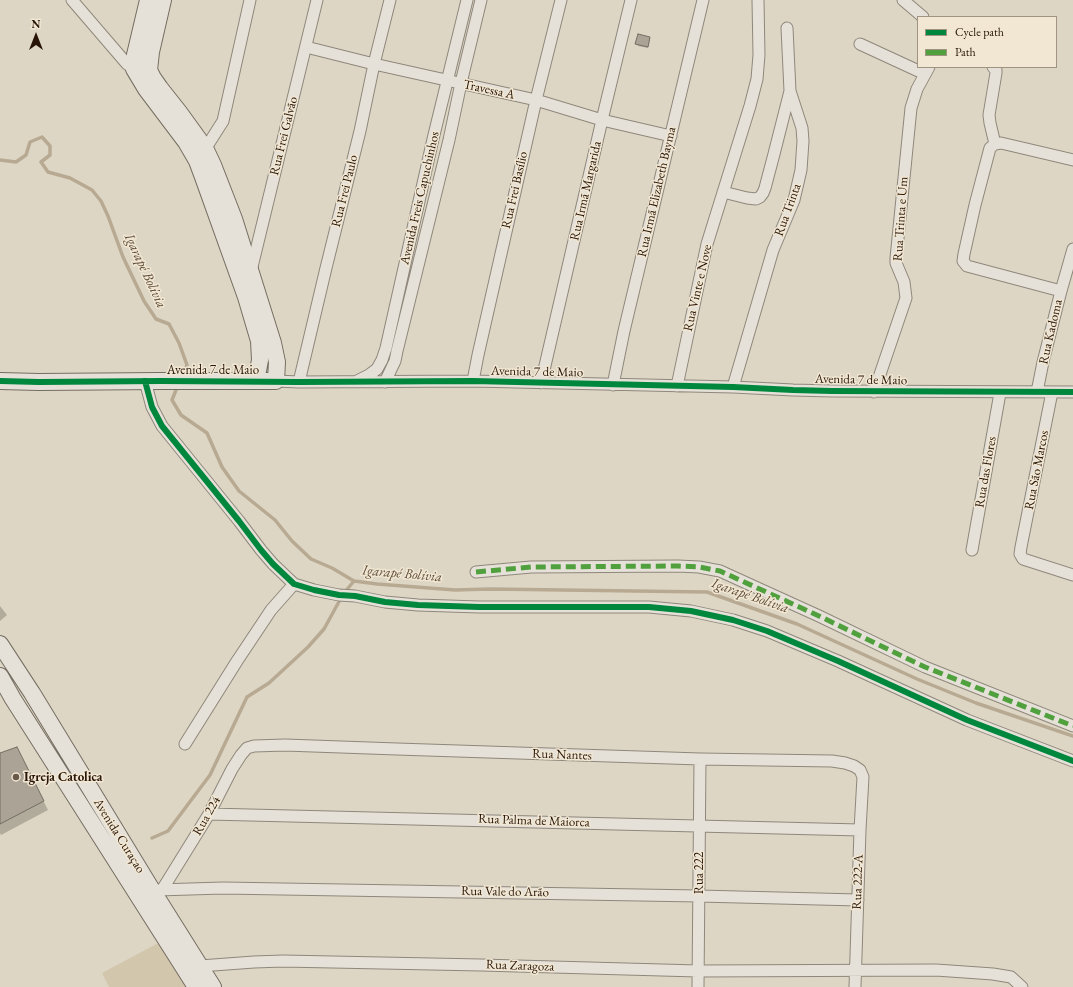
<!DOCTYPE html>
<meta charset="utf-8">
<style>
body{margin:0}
#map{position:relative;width:1073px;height:987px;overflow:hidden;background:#ded6c4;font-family:"EB Garamond",serif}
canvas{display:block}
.legend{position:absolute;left:917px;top:16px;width:140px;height:52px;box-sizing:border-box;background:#f1e7d2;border:1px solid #a19381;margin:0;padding:5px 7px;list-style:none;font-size:12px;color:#281508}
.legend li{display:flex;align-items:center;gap:8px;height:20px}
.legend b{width:20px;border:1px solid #a19381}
.north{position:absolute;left:16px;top:16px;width:40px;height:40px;-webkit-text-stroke:3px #f1e7d2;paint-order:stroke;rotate:0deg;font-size:11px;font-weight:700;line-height:16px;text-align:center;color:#281508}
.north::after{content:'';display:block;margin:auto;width:14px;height:18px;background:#281508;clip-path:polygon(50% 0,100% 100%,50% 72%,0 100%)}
</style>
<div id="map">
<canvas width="1073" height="987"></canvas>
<ul class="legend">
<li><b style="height:5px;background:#00873e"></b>Cycle path</li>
<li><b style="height:5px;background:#51a03e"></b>Path</li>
</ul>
<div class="north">N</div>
</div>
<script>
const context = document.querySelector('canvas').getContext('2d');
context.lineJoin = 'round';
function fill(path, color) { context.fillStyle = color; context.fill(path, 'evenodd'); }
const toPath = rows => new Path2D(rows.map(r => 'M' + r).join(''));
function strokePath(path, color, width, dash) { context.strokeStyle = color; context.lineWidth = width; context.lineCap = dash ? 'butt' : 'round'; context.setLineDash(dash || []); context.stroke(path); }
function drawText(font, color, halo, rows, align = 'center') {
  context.font = font + ' "EB Garamond",serif'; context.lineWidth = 3; context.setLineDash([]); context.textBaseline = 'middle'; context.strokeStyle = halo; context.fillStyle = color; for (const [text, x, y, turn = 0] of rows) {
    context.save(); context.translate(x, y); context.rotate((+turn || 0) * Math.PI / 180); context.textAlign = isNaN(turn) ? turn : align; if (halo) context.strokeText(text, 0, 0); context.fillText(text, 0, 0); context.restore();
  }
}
fill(toPath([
 [162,941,187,987,109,987,102,973]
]), '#d2c6ad');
fill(toPath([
 [650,38,650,39,648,48,638,46,637,44],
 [0,606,7,615,0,621],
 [0,755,21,757,48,810,1,835,0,833]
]), '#0003');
strokePath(toPath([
 [0,160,16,162,26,155,30,142,42,137,50,146,50,155,41,162,48,172,70,178,92,190,101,201,108,216,123,257,144,301,156,319,169,324,179,343,187,365,182,377],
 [178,385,172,400,181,415,207,433,222,467,239,491,275,520,292,541,311,559,332,568,354,581,377,584,455,590,490,589,707,592,797,624,917,679,976,703,1073,736],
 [344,593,354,581],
 [152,838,168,831,210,775,247,697,269,683,308,647,324,629,341,598]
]), '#b8aa92', 3.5);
const building = toPath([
 [638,34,650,37,648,47,635,44,638,34],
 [17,747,44,801,0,824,0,753,17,747]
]);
fill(building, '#aaa396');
strokePath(building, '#746d62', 1);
const street = toPath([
 [72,0,127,64,134,69,138,69],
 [903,0,923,17],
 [860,44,925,74],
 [306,47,374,64,536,100,602,120,671,136],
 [993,67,996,70,996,73,989,115,990,123,995,144],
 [202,154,223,121,250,0],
 [723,192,747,198,756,199,760,197,763,193,765,188,774,154,790,91],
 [251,271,317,0],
 [1061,291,967,266,963,261,964,254,975,205,990,148,995,144,1001,143,1073,160],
 [145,381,152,407,162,426,239,521,261,550,273,564,294,584,314,590,339,595,355,596,385,602,418,605,479,607,649,607,691,611,733,620,767,631,838,661,967,720,1073,761],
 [276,381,299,382,473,381,733,387,793,390,832,391,1073,392],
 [357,381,369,375,377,369,382,360,386,348,433,139,467,0],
 [473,381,478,355,536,100,561,0],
 [299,382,326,268,360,131,374,64,390,0],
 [385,382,395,361,397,351,449,140,461,83,481,0],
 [541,383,602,120,631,0],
 [613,385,624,331,703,0],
 [677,386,707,244,750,106,757,79,759,55,758,0],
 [733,387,773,250,794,200,801,170,803,141,802,128,790,91,787,28],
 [874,392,906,298,904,282,896,263,896,258,911,108,917,89,929,67],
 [1037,392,1043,362,1061,291,1073,249],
 [1052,392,1021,547,1020,554,1023,559,1073,575],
 [972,550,1000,393],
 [476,572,531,567,678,566,699,567,720,571,819,616,925,667,1073,726],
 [185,744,237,661,271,610,294,584],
 [209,814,860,830],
 [157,890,223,888,402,891,699,896,858,900],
 [162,890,209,814,232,769,241,755,247,748,254,746,285,745,397,749,700,759,832,761,845,763,854,766,860,770,863,777,860,830,855,987],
 [196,967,200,966,254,962,283,961,481,965,698,971,936,970,993,974,1011,977,1022,987],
 [698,987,700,759]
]);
const secondary = toPath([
 [148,0,134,59,134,69,146,89,186,142,197,161,203,177,246,297,259,341,260,360,256,381],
 [0,381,39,382,161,381,276,381,277,362,273,343,234,219,213,165,205,148,179,112,160,88,153,78,149,70,151,52,163,0],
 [0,644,32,693,152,890,213,987],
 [0,676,13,699,90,820,196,987]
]);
strokePath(street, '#8e877b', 13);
strokePath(secondary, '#746d62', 18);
strokePath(street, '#e6e1d8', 11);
strokePath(secondary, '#e6e1d8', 16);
strokePath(toPath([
 [476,572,531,567,678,566,699,567,720,571,819,616,925,667,1073,726]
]), '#51a03e', 5, [10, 5]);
strokePath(toPath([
 [0,381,39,382,161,381,299,382,473,381,733,387,793,390,832,391,1073,392],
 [145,381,152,407,162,426,239,521,261,550,273,564,294,584,314,590,339,595,355,596,385,602,418,605,479,607,649,607,691,611,733,620,767,631,838,661,967,720,1073,761]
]), '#00873e', 6);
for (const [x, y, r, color] of [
 [16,777,4,"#68594a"]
]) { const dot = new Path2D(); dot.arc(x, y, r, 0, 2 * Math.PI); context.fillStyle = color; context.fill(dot); strokePath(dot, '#f1e7d2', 1.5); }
drawText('13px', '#281508', '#f1e7d2', [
 ["Travessa A",489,90,12],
 ["Rua Frei Galvão",284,136,-76],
 ["Rua Frei Basílio",515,190,-77],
 ["Rua Frei Paulo",345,191,-76],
 ["Rua Irmã Margarida",586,191,-77],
 ["Rua Irmã Elizabeth Bayma",657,192,-77],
 ["Avenida Freis Capuchinhos",420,198,-77],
 ["Rua Trinta",788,210,-70],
 ["Rua Trinta e Um",901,219,-86],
 ["Rua Vinte e Nove",698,288,-77],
 ["Rua Kadoma",1051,332,-77],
 ["Avenida 7 de Maio",213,370],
 ["Avenida 7 de Maio",537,372,1],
 ["Avenida 7 de Maio",861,380,1],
 ["Rua São Marcos",1037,470,-79],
 ["Rua das Flores",986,472,-80],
 ["Rua Nantes",562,755,2],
 ["Rua 224",207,816,-60],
 ["Rua Palma de Maiorca",534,821,2],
 ["Avenida Curaçao",119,836,58],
 ["Rua 222",699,873,-90],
 ["Rua 222-A",858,882,-88],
 ["Rua Vale do Arão",505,892,1],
 ["Rua Zaragoza",520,966,2]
]);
drawText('bold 13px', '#281508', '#f1e7d2', [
 ["Igreja Catolica",24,777]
], 'left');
drawText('italic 14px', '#5b4937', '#f1e7d2', [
 ["Igarapé Bolívia",145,271,65],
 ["Igarapé Bolívia",402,574,5],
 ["Igarapé Bolívia",750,596,19]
]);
</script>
